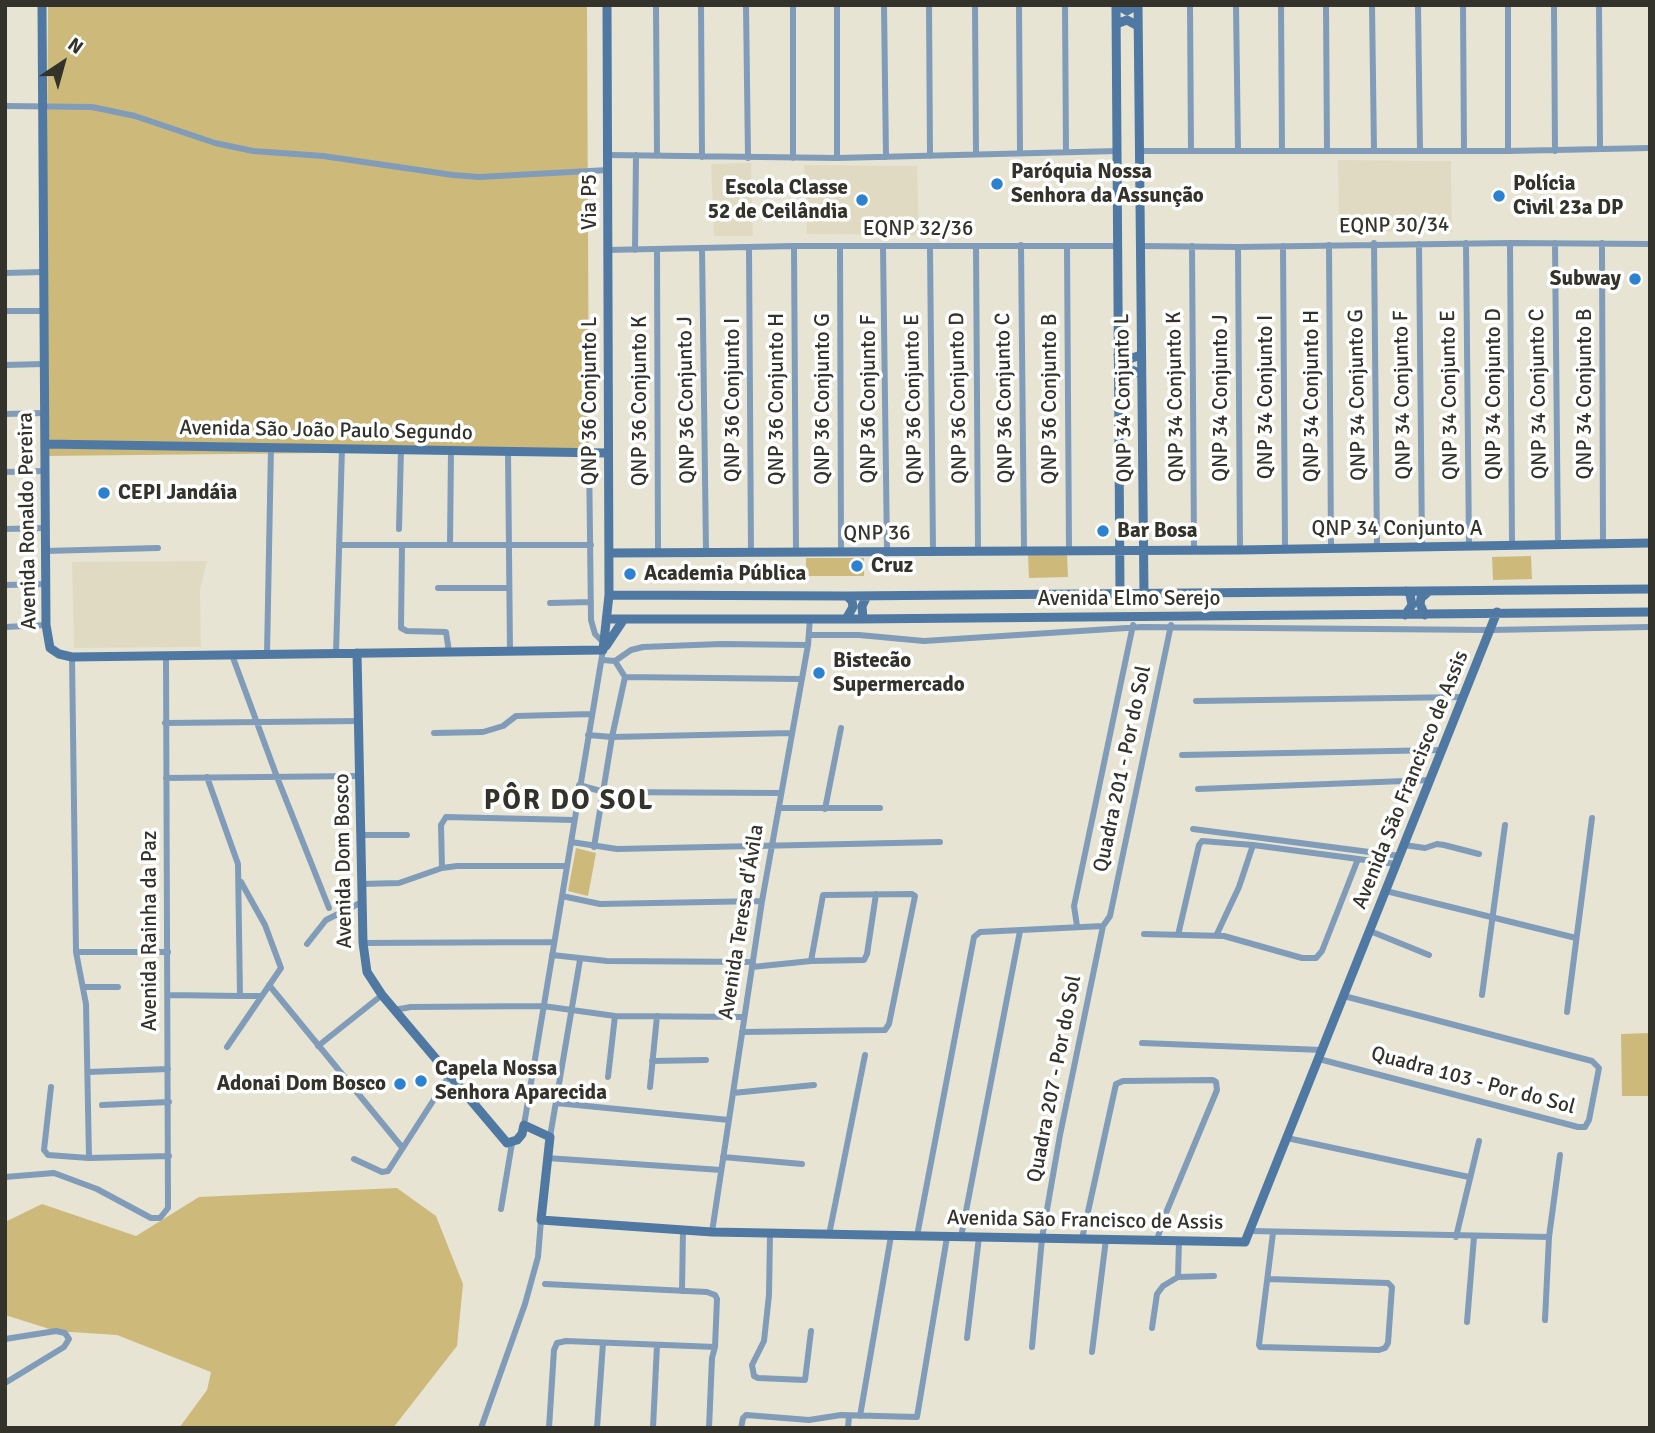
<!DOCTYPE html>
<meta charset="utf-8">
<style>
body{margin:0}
#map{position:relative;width:1655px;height:1433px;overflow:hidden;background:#e8e4d4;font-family:Signika,sans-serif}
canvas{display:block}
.frame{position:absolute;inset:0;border:7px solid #33322b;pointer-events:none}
.north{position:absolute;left:28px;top:28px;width:70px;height:70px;-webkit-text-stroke:5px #fff;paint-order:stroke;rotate:36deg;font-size:19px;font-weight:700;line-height:28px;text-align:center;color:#33322b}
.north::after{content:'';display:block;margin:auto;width:24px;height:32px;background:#33322b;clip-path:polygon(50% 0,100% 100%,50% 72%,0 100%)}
</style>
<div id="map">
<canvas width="1655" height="1433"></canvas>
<div class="frame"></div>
<div class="north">N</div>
</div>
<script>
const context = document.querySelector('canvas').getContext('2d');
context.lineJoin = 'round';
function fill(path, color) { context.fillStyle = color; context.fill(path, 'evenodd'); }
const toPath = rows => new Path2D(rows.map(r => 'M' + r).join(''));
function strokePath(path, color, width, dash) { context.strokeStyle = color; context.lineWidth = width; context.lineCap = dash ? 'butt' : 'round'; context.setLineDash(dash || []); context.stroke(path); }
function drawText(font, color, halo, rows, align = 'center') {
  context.font = font + ' Signika,sans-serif'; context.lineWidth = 7; context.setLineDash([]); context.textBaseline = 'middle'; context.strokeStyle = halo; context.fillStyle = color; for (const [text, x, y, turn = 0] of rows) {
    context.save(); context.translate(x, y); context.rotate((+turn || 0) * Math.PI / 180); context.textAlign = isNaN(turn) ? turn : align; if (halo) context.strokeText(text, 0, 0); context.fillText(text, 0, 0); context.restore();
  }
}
fill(toPath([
 [1338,160,1451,161,1452,232,1339,231],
 [751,163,753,236,714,236,711,164],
 [804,165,917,166,919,235,807,234],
 [207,561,200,590,201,647,74,648,72,562]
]), '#e1dac3');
fill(toPath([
 [48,5,587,5,589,452,508,451,45,456],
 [1067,554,1068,577,1029,578,1028,555],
 [1531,556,1532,579,1493,580,1492,557],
 [806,558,864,558,864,576,806,576],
 [576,848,596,853,588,896,568,891],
 [1650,1033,1650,1096,1622,1096,1621,1034],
 [397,1188,436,1216,463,1284,457,1346,393,1428,179,1428,207,1390,211,1372,117,1335,56,1331,5,1315,5,1222,42,1204,136,1236,199,1197]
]), '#cdba7b');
strokePath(toPath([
 [656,5,657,156],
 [701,5,702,157],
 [746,5,748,158],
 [793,5,793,158],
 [837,5,837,158],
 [884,5,886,157],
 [929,5,930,156],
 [975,5,976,154],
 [1019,5,1020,153],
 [1065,5,1066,152],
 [1190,5,1191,151],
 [1236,5,1238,151],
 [1281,5,1282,151],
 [1326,5,1327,151],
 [1372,5,1374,151],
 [1418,5,1420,151],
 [1463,5,1464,151],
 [1554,5,1555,151],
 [1599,5,1600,148],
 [5,106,92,107,135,116,215,143,253,151,323,156,453,175,479,177,608,170],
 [1141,151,1508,151,1650,148],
 [1508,151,1508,5],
 [608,155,837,158,1117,151],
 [1374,243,1377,547],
 [1466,243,1469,547],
 [1510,243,1512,545],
 [1555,243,1558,545],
 [1602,243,1603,545],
 [1419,244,1422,546],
 [1021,245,1024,550],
 [1329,245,1331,547],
 [794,246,796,552],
 [840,246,841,552],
 [976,246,978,550],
 [1139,246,1238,247,1510,243,1650,244],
 [1192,246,1194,549],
 [1283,246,1285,547],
 [749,247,751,553],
 [883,247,887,551],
 [930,247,933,551],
 [1238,247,1240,550],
 [702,248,706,551],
 [1067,248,1069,549],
 [607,250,794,246,1118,246],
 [635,250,636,155],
 [657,250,658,552],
 [5,273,43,272],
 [5,311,43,311],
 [5,365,44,364],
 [5,414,44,413],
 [508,451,510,651],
 [589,452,591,620,595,634,604,643],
 [5,472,45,471],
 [5,529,45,528],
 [399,529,401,449],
 [339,545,591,545],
 [402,545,401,628,407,631,446,632,449,652],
 [450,545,451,450],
 [45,551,158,548],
 [5,585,46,584],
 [438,588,509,588],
 [550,603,591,602],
 [5,627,46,625],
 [809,635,859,635,924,641,1142,627,1490,630,1650,627],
 [336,653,342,448],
 [267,654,271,447],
 [232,655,277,777,329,908],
 [72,657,76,952,86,1004,89,1158],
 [602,660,615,661,631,650,643,647,721,644,808,645],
 [625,677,801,679],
 [1196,701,1463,697],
 [165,723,359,721],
 [434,733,483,732,503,726,516,716,592,714],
 [588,735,612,737,792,733],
 [1182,755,1442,750],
 [207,777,238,864,240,996,261,996],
 [166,778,360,776],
 [579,785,604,792,781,793],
 [1198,789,1430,780],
 [779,808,880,808],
 [825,809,841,728],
 [1193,829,1400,856],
 [361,835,407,835],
 [571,842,617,849,940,842],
 [1404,845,1425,848,1437,844,1444,845,1479,854],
 [594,847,612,737,625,677,615,661],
 [442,868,441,825,446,817,574,820],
 [362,884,399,883,442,868,457,866,567,866],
 [1386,891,1576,938],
 [562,896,600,904,762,901],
 [1077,926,1074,906,1133,625],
 [1370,931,1429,955],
 [1144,934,1224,936,1302,958,1316,958,1322,951,1358,859],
 [1178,935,1199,845,1202,841,1253,845,1396,864],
 [1216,936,1239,887,1253,845],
 [363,943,554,942],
 [307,944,326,920,362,902],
 [76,952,168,952],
 [552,955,607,961,753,962],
 [752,967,811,961,864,960,867,954,876,894],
 [269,985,401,1146],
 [83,987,118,987],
 [168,995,240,996],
 [1482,995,1505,825],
 [394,1010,411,1007,543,1006,615,1016,744,1017],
 [1567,1012,1592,818],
 [742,1032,885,1030,889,1024,915,896,912,894,823,895,811,961],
 [1142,1043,1322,1050],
 [318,1046,382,995],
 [227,1047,281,968,265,925,241,882],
 [1319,1059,1578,1127,1585,1127,1589,1120,1599,1068,1592,1061,1344,996],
 [652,1061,706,1060],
 [88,1072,168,1069],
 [608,1077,615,1016],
 [51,1087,44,1150,48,1155,89,1158,169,1156],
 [650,1087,657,1016],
 [733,1093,814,1085],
 [556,1103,729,1120],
 [102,1105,169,1102],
 [524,1125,603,650],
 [550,1137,580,960],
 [1287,1138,1469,1177],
 [723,1157,802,1164],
 [547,1158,721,1170],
 [354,1159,382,1172,388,1171,449,1076],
 [5,1177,54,1173,97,1189,151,1218,160,1218,168,1208,166,656],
 [501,1209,512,1143],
 [1250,1231,1549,1237],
 [712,1232,762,901,808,645,810,618],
 [770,1234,769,1295,764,1341,752,1365,754,1376,758,1378,805,1380,811,1331],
 [829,1235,865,1055],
 [917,1236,974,937,980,932,1103,926],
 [961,1237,1020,931],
 [1456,1237,1479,1141],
 [1082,1239,1116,1084,1123,1081,1213,1080,1216,1082,1217,1090,1163,1220,1157,1240],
 [1178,1277,1214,1276],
 [1268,1279,1388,1283,1392,1287,1388,1343,1385,1348,1379,1350,1260,1347,1259,1345,1273,1233],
 [545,1284,707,1292,715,1295,717,1299,715,1347,712,1358,709,1428],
 [682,1291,683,1230],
 [1545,1320,1549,1237,1560,1155],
 [1467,1322,1474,1237],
 [1152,1328,1157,1294,1163,1286,1178,1277,1179,1241],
 [967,1338,979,1237],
 [5,1339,56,1331,65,1333,69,1339,64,1347,5,1383],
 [1032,1347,1042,1238,1060,1135,1103,926,1110,916,1171,625],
 [1092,1352,1106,1239],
 [860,1416,891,1236],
 [481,1428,525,1304,538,1257,541,1220],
 [549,1428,554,1350,557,1343,566,1341,715,1347],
 [597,1428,603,1343],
 [653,1428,657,1345],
 [741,1428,743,1418,746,1415,809,1420,841,1415,917,1417,947,1237],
 [848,1428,849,1416]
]), '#809cb9', 6);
strokePath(toPath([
 [42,5,46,625,50,648,59,654,72,657,603,650],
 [1116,5,1120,594],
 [1117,5,1127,11,1137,5],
 [1138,5,1144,594],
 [1116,24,1127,20,1138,26],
 [1118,355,1129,359,1141,355],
 [1118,374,1129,369,1141,374],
 [45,444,608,453],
 [609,553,1240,550,1650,543],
 [609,595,847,596,1650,589],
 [1405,615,1412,605,1410,594,1406,591],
 [1425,615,1420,604,1421,598,1428,592],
 [608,619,858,619,1650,612],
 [846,619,853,607,852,601,847,596],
 [863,619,862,606,867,596],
 [606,646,624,619],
 [603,650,609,595,607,5],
 [357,653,363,943,367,972,382,995,507,1143,517,1140,522,1134,524,1125,550,1137,541,1220,712,1232,1245,1242,1497,612]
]), '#4f79a3', 9);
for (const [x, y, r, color] of [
 [997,184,7,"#2c82d0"],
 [1499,196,7,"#2c82d0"],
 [862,200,7,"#2c82d0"],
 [1635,279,7,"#2c82d0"],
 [104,493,7,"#2c82d0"],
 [1103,531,7,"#2c82d0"],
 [857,566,7,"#2c82d0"],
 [630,574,7,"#2c82d0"],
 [819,673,7,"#2c82d0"],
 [421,1081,7,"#2c82d0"],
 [400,1084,7,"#2c82d0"]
]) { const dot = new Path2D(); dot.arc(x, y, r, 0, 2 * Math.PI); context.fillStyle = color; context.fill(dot); strokePath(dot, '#fff', 2.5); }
drawText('bold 21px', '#33322b', '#fff', [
 ["Paróquia Nossa",1011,172],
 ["Senhora da Assunção",1011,196],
 ["Polícia",1513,184],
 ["Civil 23a DP",1513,208],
 ["Escola Classe",848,188,"right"],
 ["52 de Ceilândia",848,212,"right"],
 ["Subway",1621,279,"right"],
 ["CEPI Jandáia",118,493],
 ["Bar Bosa",1117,531],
 ["Cruz",871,566],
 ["Academia Pública",644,574],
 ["Bistecão",833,661],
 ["Supermercado",833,685],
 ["Capela Nossa",435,1069],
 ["Senhora Aparecida",435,1093],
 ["Adonai Dom Bosco",386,1084,"right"]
], 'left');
drawText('21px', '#33322b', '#fff', [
 ["Via P5",590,202,-90],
 ["EQNP 30/34",1394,226,-1],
 ["EQNP 32/36",918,229],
 ["QNP 34 Conjunto D",1494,394,-90],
 ["QNP 34 Conjunto C",1539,394,-91],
 ["QNP 34 Conjunto B",1585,394,-90],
 ["QNP 34 Conjunto G",1358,395,-91],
 ["QNP 34 Conjunto F",1403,395,-91],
 ["QNP 34 Conjunto E",1450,395,-91],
 ["QNP 34 Conjunto H",1312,396,-90],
 ["QNP 34 Conjunto K",1176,397,-91],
 ["QNP 34 Conjunto I",1266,397,-90],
 ["QNP 36 Conjunto D",959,398,-91],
 ["QNP 36 Conjunto C",1005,398,-91],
 ["QNP 34 Conjunto L",1124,398,-91],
 ["QNP 34 Conjunto J",1221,398,-90],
 ["QNP 36 Conjunto H",777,399,-90],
 ["QNP 36 Conjunto G",823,399,-90],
 ["QNP 36 Conjunto F",869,399,-90],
 ["QNP 36 Conjunto E",914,399,-91],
 ["QNP 36 Conjunto B",1050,399,-90],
 ["QNP 36 Conjunto J",687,400,-91],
 ["QNP 36 Conjunto I",733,400,-90],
 ["QNP 36 Conjunto L",590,401,-90],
 ["QNP 36 Conjunto K",640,401,-90],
 ["Avenida São João Paulo Segundo",326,431,1],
 ["Avenida Ronaldo Pereira",28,521,-91],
 ["QNP 34 Conjunto A",1397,529],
 ["QNP 36",877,534,-1],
 ["Avenida Elmo Serejo",1129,599],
 ["Quadra 201 - Por do Sol",1123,769,-78],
 ["Avenida São Francisco de Assis",1411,780,-68],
 ["Avenida Dom Bosco",344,861,-91],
 ["Avenida Teresa d'Ávila",742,922,-81],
 ["Avenida Rainha da Paz",150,931,-90],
 ["Quadra 207 - Por do Sol",1055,1079,-79],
 ["Quadra 103 - Por do Sol",1473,1081,15],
 ["Avenida São Francisco de Assis",1085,1221,1]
]);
context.letterSpacing = '2px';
drawText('bold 28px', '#33322b', '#fff', [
 ["PÔR DO SOL",569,802]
]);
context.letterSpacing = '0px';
</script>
